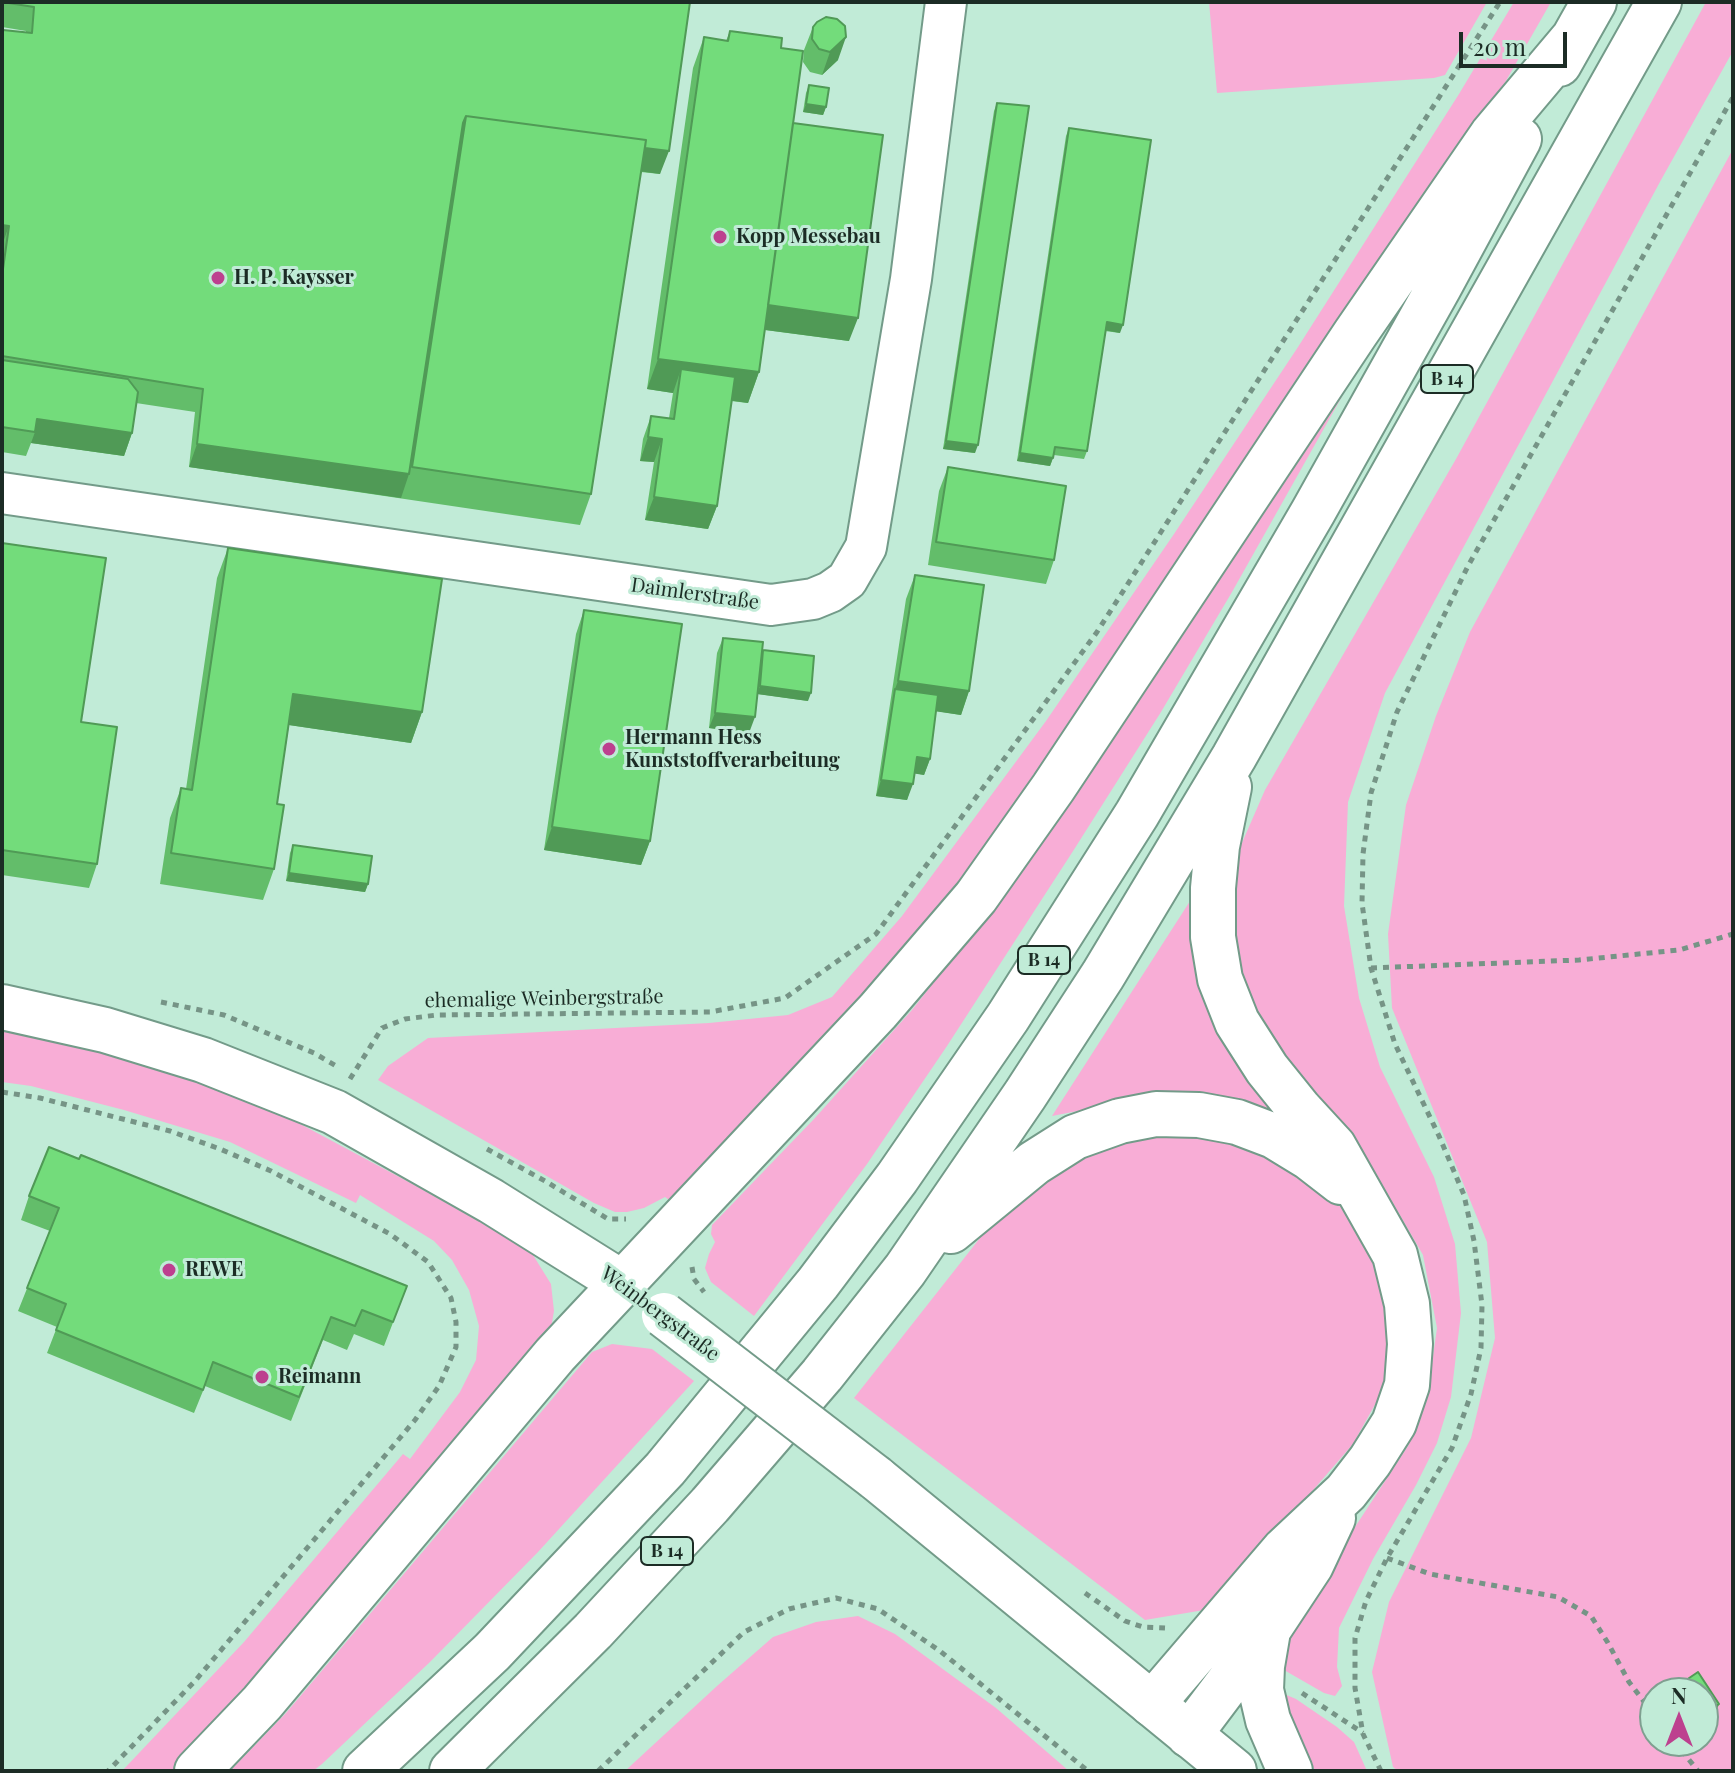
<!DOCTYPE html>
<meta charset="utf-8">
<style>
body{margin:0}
#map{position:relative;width:1735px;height:1773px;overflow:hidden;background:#c1ebd7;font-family:"Playfair Display",serif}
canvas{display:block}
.frame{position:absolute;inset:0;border:4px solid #1c2c25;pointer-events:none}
.north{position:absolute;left:1639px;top:1677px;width:80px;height:80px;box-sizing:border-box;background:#c1ebd7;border:2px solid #7f9f90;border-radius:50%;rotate:0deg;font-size:22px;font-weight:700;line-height:32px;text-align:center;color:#1c2c25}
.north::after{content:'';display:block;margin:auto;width:28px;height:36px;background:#bd408f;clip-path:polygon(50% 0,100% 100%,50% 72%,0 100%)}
.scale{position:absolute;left:1459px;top:32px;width:108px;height:36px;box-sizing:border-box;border:4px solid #1c2c25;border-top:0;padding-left:10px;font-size:24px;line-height:28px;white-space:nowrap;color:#1c2c25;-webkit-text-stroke:6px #c1ebd7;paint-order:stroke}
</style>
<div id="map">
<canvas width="1735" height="1773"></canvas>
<div class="frame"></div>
<div class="north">N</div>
<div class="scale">20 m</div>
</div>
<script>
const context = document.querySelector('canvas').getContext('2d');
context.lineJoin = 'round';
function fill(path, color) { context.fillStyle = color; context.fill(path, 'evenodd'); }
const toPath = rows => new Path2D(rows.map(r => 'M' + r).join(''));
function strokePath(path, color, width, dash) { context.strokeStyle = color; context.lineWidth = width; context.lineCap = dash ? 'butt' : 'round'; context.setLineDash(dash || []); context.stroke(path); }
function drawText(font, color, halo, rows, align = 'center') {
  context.font = font + ' "Playfair Display",serif'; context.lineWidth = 6; context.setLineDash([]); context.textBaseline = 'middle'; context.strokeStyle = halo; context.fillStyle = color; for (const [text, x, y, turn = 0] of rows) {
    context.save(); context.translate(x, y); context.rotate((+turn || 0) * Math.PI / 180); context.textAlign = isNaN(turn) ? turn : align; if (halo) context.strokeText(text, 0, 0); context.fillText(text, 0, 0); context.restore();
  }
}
fill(toPath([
 [1209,2,1487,2,1445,75,1434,78,1217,93],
 [1514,2,1551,2,1491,107,930,933,675,1204,665,1197,644,1208,627,1212,615,1212,594,1203,378,1080,388,1066,428,1038,709,1023,788,1015,832,997,902,916,1046,721,1174,534,1298,347,1459,94],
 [1706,2,1733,2,1733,51,1661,180,1385,693,1348,802,1344,906,1359,998,1380,1067,1434,1177,1455,1244,1461,1313,1451,1397,1437,1443,1416,1485,1373,1559,1339,1628,1337,1667,1342,1686,1335,1696,1324,1693,1277,1666,1285,1634,1408,1446,1428,1392,1437,1328,1423,1255,1368,1160,1285,1059,1259,1023,1237,967,1230,900,1238,852,1265,790,1456,459],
 [1733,149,1733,1771,1398,1771,1393,1767,1372,1672,1389,1602,1471,1438,1495,1338,1487,1242,1392,1008,1388,934,1406,805,1436,716,1470,632],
 [1655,1693,1703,1693,1703,1741,1655,1741],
 [1394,304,1232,592,1161,712,1075,848,947,1046,867,1164,754,1316,711,1282,705,1268,709,1254,715,1242,711,1234,712,1225,814,1119,912,1010,978,926],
 [1192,898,1278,1112,1220,1098,1160,1095,1052,1116],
 [2,1024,91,1044,192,1078,291,1119,418,1187,508,1238,533,1255,551,1284,554,1311,550,1334,182,1771,122,1771,244,1642,403,1454,410,1459,460,1392,476,1360,479,1326,469,1290,452,1260,434,1241,360,1195,356,1203,230,1142,124,1110,31,1086,2,1082],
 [1170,1125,1260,1145,1330,1193,1366,1235,1382,1278,1391,1343,1382,1392,1353,1444,1210,1609,1145,1620,854,1398,1006,1205,1042,1172],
 [612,1344,652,1349,694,1381,538,1552,430,1662,322,1764,313,1771,230,1771,286,1713,592,1352],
 [858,1616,895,1634,996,1708,1069,1771,625,1771,717,1686,773,1637,816,1622],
 [1275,1690,1296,1699,1337,1727,1354,1742,1367,1771,1316,1771,1292,1743]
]), '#f8add6');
const minor = toPath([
 [2,493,771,605,813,599,830,592,847,580,866,547,911,279,946,2]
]);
const tertiary = toPath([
 [2,1007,105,1030,203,1060,334,1112,491,1201,622,1283]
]);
const secondary = toPath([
 [876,1478,1234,1771]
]);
const trunk = toPath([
 [1559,64,1594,2],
 [951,1231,1034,1163,1075,1137,1120,1121,1156,1114,1199,1115,1237,1122,1274,1136,1310,1158,1341,1182],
 [1268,1631,1262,1666,1261,1690,1268,1720,1290,1771],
 [1152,1704,1284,1550,1346,1492,1370,1461,1394,1423,1407,1385,1410,1344,1407,1304,1395,1255,1334,1147,1300,1110,1267,1069,1237,1022,1220,979,1213,937,1213,888,1217,846,1229,787],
 [1189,1735,1268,1630,1311,1565,1333,1518],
 [197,1771,262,1703,555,1355,878,1011,976,897,1053,788,1355,334,1492,135,1572,40],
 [365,1771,492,1652,665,1469,818,1283,897,1178,1008,1017,1137,814,1313,512,1439,287,1519,139],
 [452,1771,593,1631,710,1505,822,1375,905,1270,1025,1095,1103,975,1234,757,1659,2]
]);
strokePath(minor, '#739b89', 44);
strokePath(tertiary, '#739b89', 48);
strokePath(secondary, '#739b89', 48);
strokePath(trunk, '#739b89', 48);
strokePath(toPath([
 [1371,968,1579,960,1679,950,1733,934],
 [161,1002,224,1015,314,1053,338,1067],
 [350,1079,382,1028,405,1019,437,1015,710,1012,785,998,876,934,1097,632,1500,2],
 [2,1092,40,1098,170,1131,220,1149,271,1171,390,1234,428,1262,451,1298,456,1322,456,1347,439,1386,415,1420,195,1681,108,1771],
 [487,1149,545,1181,608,1219,626,1219],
 [692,1267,694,1279],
 [1387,1558,1430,1574,1558,1597,1591,1616,1608,1643,1629,1682,1655,1716],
 [1085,1593,1125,1621,1143,1627,1165,1628],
 [1302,1693,1363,1733],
 [1674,1741,1698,1771],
 [598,1771,744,1632,789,1609,836,1598,878,1609,940,1651,1088,1771],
 [1381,1771,1363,1734,1355,1688,1355,1638,1366,1601,1387,1558,1452,1448,1471,1394,1481,1348,1482,1305,1474,1241,1464,1195,1439,1136,1395,1044,1371,968,1362,903,1363,854,1371,793,1397,712,1468,566,1733,97]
]), '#769486', 5, [6, 6]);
strokePath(minor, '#fff', 40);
strokePath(tertiary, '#fff', 44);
strokePath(secondary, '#fff', 44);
strokePath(trunk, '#fff', 44);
const secondaryBridge = toPath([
 [664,1315,876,1478]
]);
strokePath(secondaryBridge, '#739b89', 48, []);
strokePath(toPath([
 [694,1279,704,1292]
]), '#769486', 5, [6, 6]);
strokePath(secondaryBridge, '#fff', 44);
fill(toPath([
 [2,2,690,2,660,174,641,172,591,494,580,525,189,467,195,412,136,403,132,433,124,456,31,443,26,456,2,452,2,33,26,32,26,31,2,27],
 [813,27,838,60,822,75,810,72,803,62,804,50],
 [730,31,781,48,793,123,849,341,765,330,759,372,748,403,731,401,717,506,708,529,645,520,654,462,640,461,643,439,651,416,669,418,673,393,647,389,693,68,704,37,726,41],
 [809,85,826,107,823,115,803,112,806,93],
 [997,103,975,453,943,449,994,111],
 [1069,128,1120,333,1105,331,1087,451,1084,459,1054,455,1050,466,1017,461,1066,136],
 [948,467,1054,560,1046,584,928,565,939,491],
 [2,543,81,722,97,864,89,888,2,875],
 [228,548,422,712,411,743,289,725,277,804,274,869,263,900,160,884,170,818,181,788,186,789,217,578],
 [915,575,969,691,961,715,936,711,930,759,924,775,915,773,907,800,876,796,906,599],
 [584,610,650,841,641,865,544,850,576,634],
 [723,638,762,651,808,701,758,694,749,733,709,728,717,653],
 [293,845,368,884,365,892,286,881,290,853],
 [29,1196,407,1286,384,1346,354,1334,347,1350,323,1340,291,1421,205,1386,194,1413,47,1353,57,1327,18,1311,50,1231,21,1220]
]), '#63bd6a');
fill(toPath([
 [846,37,838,60,822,75,830,52],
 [806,104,826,107,823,115,803,112],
 [465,123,669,151,660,174,461,147],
 [2,225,9,226,2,245],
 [767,305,858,318,849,341,758,329],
 [1107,322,1123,325,1120,333,1104,330],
 [658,359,759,372,748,403,678,393,681,369,673,393,647,389],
 [37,419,132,433,124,456,31,443,35,432],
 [648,437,662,439,654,462,640,461],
 [946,441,978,445,975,453,943,449],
 [197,444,409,474,401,498,189,467],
 [1020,453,1053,458,1050,466,1017,461],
 [654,497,717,506,708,529,645,520],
 [898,681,969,691,961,715,893,705,895,689],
 [760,686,811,693,808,701,757,694],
 [293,694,422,712,411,743,282,724],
 [715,713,755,717,749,733,709,728],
 [917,757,930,759,924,775,911,773],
 [881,780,913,784,907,800,876,796],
 [552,827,650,841,641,865,544,850],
 [289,873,368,884,365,892,286,881],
 [1719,1704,1716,1712,1703,1721,1703,1715]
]), '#509a56');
const building = toPath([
 [2,2,690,2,669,151,645,148,646,140,466,116,463,123,409,474,197,444,203,389,2,356,2,276,9,226,2,225,2,36,3,30,32,33,34,7,2,2],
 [826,17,837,19,845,26,846,37,830,52,819,49,812,39,813,27,817,22,826,17],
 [730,31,782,38,781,48,803,51,759,372,658,359,704,37,728,41,730,31],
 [809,85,829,88,826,107,806,104,809,85],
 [997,103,1029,106,978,445,946,441,997,103],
 [466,116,646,140,591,494,412,467,466,116],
 [793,123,883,135,858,318,768,305,793,123],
 [1069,128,1151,140,1123,325,1107,322,1087,451,1055,447,1053,458,1020,453,1069,128],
 [2,360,128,379,138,392,132,433,37,419,35,432,2,427,2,360],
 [681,369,735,377,717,506,654,497,662,439,648,437,651,416,674,419,681,369],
 [948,467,1066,486,1054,560,936,542,948,467],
 [2,543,106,558,81,722,117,727,97,864,2,850,2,543],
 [228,548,442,579,422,712,293,694,277,804,284,805,274,869,171,853,181,788,192,790,228,548],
 [915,575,984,585,969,691,898,681,915,575],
 [584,610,682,624,650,841,552,827,584,610],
 [723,638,763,642,755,717,715,713,723,638],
 [763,650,814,656,811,693,760,686,763,650],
 [895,689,938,695,930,759,917,757,913,784,881,780,895,689],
 [293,845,372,856,368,884,289,873,293,845],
 [49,1147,79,1159,81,1155,407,1286,393,1322,362,1310,355,1326,331,1317,299,1397,213,1362,203,1390,56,1330,66,1304,27,1288,59,1208,29,1196,49,1147],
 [1698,1672,1719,1704,1703,1715,1703,1693,1676,1693,1673,1689,1698,1672]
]);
fill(building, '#73dc7b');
strokePath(building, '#509a56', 2);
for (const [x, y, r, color] of [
 [720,237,8,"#bd408f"],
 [218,278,8,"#bd408f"],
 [609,749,8,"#bd408f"],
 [169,1270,8,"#bd408f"],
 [262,1377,8,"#bd408f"]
]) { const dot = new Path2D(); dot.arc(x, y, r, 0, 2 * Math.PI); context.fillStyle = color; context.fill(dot); strokePath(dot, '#c1ebd7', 3); }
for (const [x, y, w] of [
 [1447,379,52],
 [1044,960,52],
 [667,1551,52]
]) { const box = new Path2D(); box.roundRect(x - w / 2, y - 14, w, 28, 6); context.fillStyle = '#c1ebd7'; context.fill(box); strokePath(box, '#1c2c25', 2); }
drawText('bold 18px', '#1c2c25', null, [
 ["B 14",1447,379],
 ["B 14",1044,960],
 ["B 14",667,1551]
]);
drawText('bold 20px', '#1c2c25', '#c1ebd7', [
 ["Kopp Messebau",736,237],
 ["H. P. Kaysser",234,278],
 ["Hermann Hess",625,738],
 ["Kunststoffverarbeitung",625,761],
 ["REWE",185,1270],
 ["Reimann",278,1377]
], 'left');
drawText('20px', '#1c2c25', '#c1ebd7', [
 ["Daimlerstraße",695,594,8],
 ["ehemalige Weinbergstraße",544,999,-1],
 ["Weinbergstraße",660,1314,37]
]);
</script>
